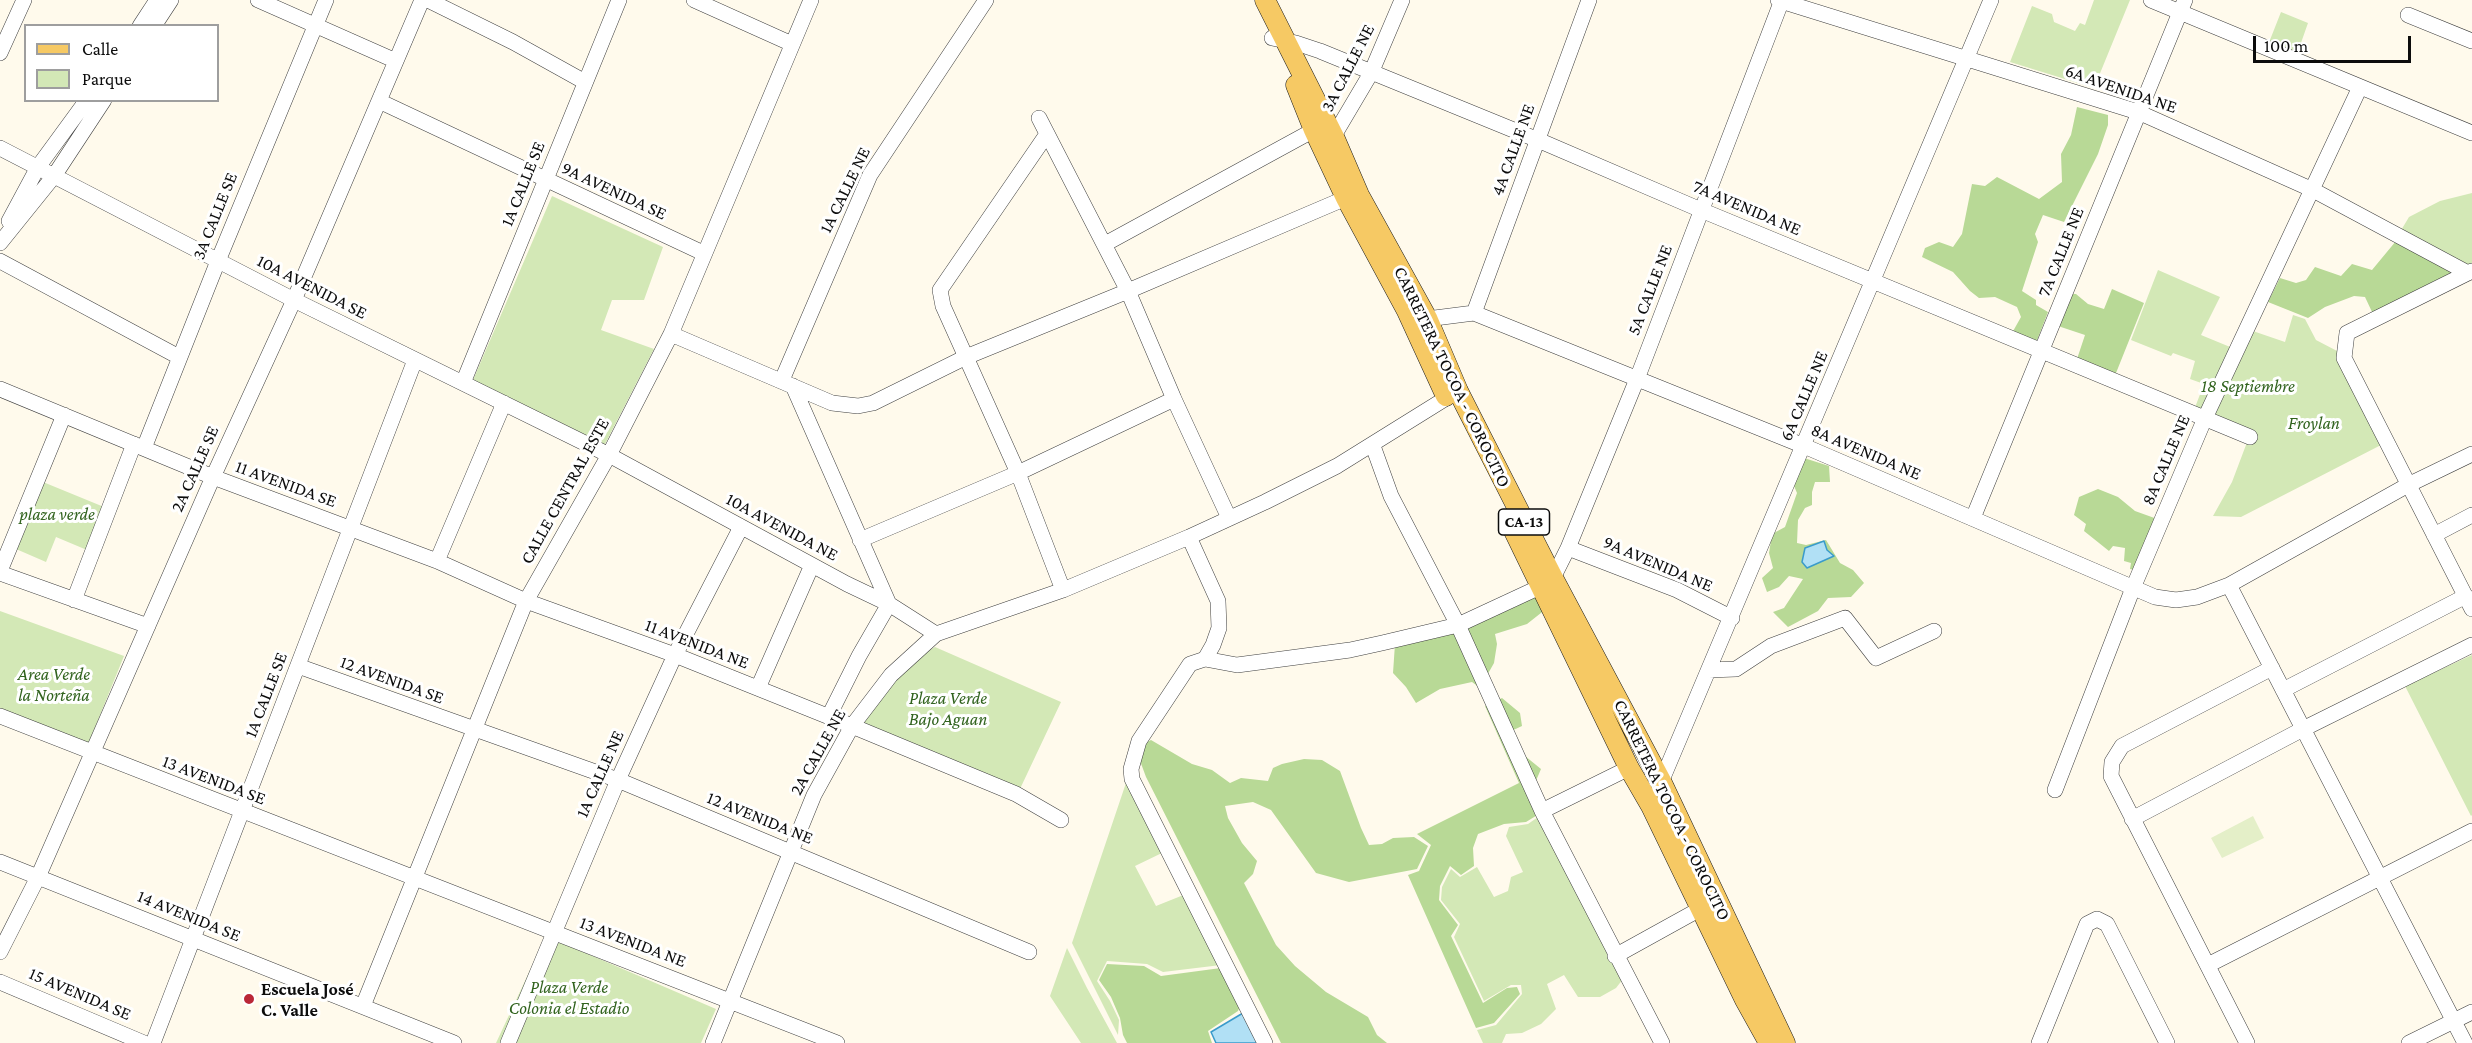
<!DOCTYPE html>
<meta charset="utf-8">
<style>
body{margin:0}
#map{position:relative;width:2472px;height:1043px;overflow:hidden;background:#fffaec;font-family:"Crimson Pro",serif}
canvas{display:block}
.legend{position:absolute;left:24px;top:24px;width:195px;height:78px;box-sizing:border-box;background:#fff;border:2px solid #9e9e9e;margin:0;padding:8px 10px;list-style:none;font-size:18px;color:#0c0c0c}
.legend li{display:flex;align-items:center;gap:12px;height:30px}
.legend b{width:30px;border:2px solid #9e9e9e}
.scale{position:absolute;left:2253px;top:36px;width:158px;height:27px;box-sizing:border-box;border:3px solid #0c0c0c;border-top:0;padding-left:8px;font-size:18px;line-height:21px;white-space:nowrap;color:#0c0c0c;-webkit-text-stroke:4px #fff;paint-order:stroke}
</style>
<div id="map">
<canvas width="2472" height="1043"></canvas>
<ul class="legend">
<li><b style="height:8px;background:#f6c964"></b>Calle</li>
<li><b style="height:16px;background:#d3e8b6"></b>Parque</li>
</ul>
<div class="scale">100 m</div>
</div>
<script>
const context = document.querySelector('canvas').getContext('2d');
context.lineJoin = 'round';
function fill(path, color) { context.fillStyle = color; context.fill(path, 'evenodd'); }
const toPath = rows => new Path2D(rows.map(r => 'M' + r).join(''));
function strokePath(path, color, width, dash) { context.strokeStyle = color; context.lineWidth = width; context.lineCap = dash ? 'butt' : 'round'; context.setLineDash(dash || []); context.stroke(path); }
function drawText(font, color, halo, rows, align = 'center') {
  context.font = font + ' "Crimson Pro",serif'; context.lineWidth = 6; context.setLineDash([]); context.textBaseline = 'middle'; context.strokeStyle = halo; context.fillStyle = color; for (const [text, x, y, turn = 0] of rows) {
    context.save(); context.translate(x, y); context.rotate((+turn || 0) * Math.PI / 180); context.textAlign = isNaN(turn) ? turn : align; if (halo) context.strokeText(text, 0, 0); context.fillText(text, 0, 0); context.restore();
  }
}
fill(toPath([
 [2094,0,2130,0,2094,88,2010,62,2032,6,2052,14,2054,22,2075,31,2080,23,2085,25],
 [2281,12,2308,23,2296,57,2268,45],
 [2472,193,2472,267,2400,232,2409,217,2440,201],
 [552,196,663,247,644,300,612,300,601,330,654,349,604,446,473,380],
 [2158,270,2220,297,2201,335,2235,349,2204,414,2194,410,2204,384,2190,379,2195,361,2173,353,2171,356,2131,340],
 [2293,315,2305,319,2316,340,2339,352,2381,445,2241,517,2213,516,2232,482,2249,437,2205,418,2247,329,2285,342],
 [43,482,104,507,87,550,56,537,46,562,16,549],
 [0,611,124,656,85,752,0,718],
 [935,647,1061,702,1019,791,857,728,892,684,914,660],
 [2472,655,2472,815,2471,816,2405,686],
 [1128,777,1164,852,1135,866,1156,906,1186,894,1221,965,1163,972,1147,964,1107,961,1097,981,1110,1001,1119,1020,1118,1035,1072,943],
 [1541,815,1623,979,1616,988,1600,997,1578,997,1564,975,1547,984,1556,1009,1541,1024,1522,1033,1506,1034,1502,1043,1483,1043,1477,1030,1496,1025,1522,994,1521,985,1511,985,1484,1001,1454,937,1460,924,1441,900,1442,887,1451,869,1460,877,1477,867,1494,897,1508,891,1511,877,1523,872,1506,836,1509,827,1528,824],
 [546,936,716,1009,701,1043,496,1043],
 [1067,948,1087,988,1117,1043,1081,1043,1050,996]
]), '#d3e8b6');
fill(toPath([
 [2077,107,2108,115,2108,125,2098,154,2064,222,2043,215,2035,234,2038,242,2022,291,2036,300,2036,305,2048,312,2036,343,2012,333,2021,317,2017,307,1995,297,1979,298,1970,291,1953,272,1922,257,1925,248,1939,242,1953,247,1962,234,1972,184,1985,186,1997,177,2039,199,2062,182,2061,154,2071,135],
 [2396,241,2457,272,2373,314,2365,297,2354,296,2325,307,2308,318,2268,302,2280,278,2296,283,2306,280,2315,267,2341,276,2352,264,2372,270],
 [2112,289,2144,303,2114,378,2076,362,2085,335,2058,326,2072,294,2076,294,2088,304,2104,309],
 [1804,458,1829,466,1830,482,1815,482,1812,492,1812,505,1805,508,1798,520,1797,543,1806,545,1826,540,1840,563,1853,570,1864,583,1851,597,1828,598,1818,611,1788,627,1773,612,1784,608,1803,579,1789,576,1779,587,1767,592,1762,578,1773,568,1769,553,1772,534,1785,527,1797,493,1794,486],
 [2098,489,2118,497,2135,511,2160,520,2139,571,2130,569,2131,563,2124,561,2125,548,2113,546,2109,551,2084,531,2086,524,2074,515,2079,497],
 [1541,592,1546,609,1527,624,1495,634,1497,644,1494,663,1480,688,1472,682,1440,689,1416,703,1406,687,1393,673,1395,644],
 [1502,698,1520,713,1522,726,1507,733,1517,756,1525,756,1541,769,1535,783,1539,814,1526,822,1504,824,1478,834,1473,848,1474,866,1461,875,1450,866,1440,886,1439,900,1458,925,1451,936,1483,1003,1507,988,1517,987,1520,994,1494,1023,1476,1028,1408,875,1419,871,1431,845,1417,834,1519,783,1485,706],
 [1151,740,1192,764,1212,770,1230,783,1241,778,1268,781,1273,768,1282,764,1304,759,1322,760,1340,771,1361,828,1369,845,1382,844,1393,838,1414,837,1428,846,1417,869,1349,882,1316,873,1271,810,1253,802,1225,806,1228,818,1242,843,1257,861,1253,874,1244,883,1276,945,1295,966,1326,992,1368,1017,1377,1035,1387,1043,1281,1043,1146,777,1139,758,1147,742],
 [1107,964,1144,966,1161,976,1221,968,1241,1004,1238,1011,1208,1031,1212,1043,1127,1043,1123,1035,1120,1018,1111,997,1099,980]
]), '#b8d996');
fill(toPath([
 [2253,816,2264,838,2222,858,2211,838]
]), '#e4efc8');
const water = toPath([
 [1824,541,1827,550,1834,556,1807,568,1802,562,1805,548,1824,541],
 [1243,1013,1259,1043,1216,1043,1211,1032,1243,1013]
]);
fill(water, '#b1e0f5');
strokePath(water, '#3a9bcb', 1.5);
const minor = toPath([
 [258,0,396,61],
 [428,0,513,42,585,82],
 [694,0,792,44],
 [1778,0,2138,112,2313,190,2468,273],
 [2151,0,2472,133],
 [2408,15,2472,41],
 [140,26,157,0],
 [154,26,171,0],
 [1272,38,1296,43,1320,51,1538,140,1701,210,2250,437],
 [0,53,24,0],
 [379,101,703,253],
 [1039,118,1128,291,1174,399,1229,518],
 [1047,134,940,290,943,306,1018,473,1063,590],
 [1329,144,1371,73,1402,0],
 [0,148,294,300,609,455,847,584,889,604,936,634],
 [9,221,38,167,87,100],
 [0,243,54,176,104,100],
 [1105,244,1314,130],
 [0,261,179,357],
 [2472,271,2347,333,2344,358,2472,609],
 [1474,313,1589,0],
 [1419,320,1474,313,1804,446,2155,597,2176,600,2197,597,2229,585,2408,485,2472,454],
 [671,334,832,403,858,406,873,403,966,357,1128,291,1346,198],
 [782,380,870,175,986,0],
 [463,383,619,0],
 [793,386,889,604,859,656,829,716],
 [0,389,213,477,437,561,526,601,675,655,852,726,1016,794,1061,820],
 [1373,446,1391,496,1458,625,1542,811,1662,1043],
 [144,448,218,261,326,0],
 [1973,518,2185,0],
 [2434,535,2472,515],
 [1189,537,1218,601,1219,628,1213,645,1205,659],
 [860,540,1018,473,1174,399],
 [1568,548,1677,590,1732,618],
 [437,561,504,403],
 [0,571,64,415],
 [0,573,148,626],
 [2229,585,2465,1043],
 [74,600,134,444],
 [298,666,618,780,1029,952],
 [1709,670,1736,669,1771,646,1845,618,1876,658,1934,631],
 [758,688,812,565],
 [2283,690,2466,596],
 [0,716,837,1043],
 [1659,787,1991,0],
 [2055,790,2133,588,2205,418,2360,87],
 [1542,811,1629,768],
 [2132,819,2303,729,2472,645],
 [0,862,454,1043],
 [0,952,38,877,213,477,294,300,422,0],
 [1615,956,1700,909],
 [2208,965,2472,831],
 [0,982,144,1043],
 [363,1006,526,601,609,455,671,334,811,0],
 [153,1043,415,360],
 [508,1043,618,780,675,655,741,527],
 [713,1043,814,795,852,726,891,675,936,634,1063,590,1189,537,1265,502,1337,466,1456,392],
 [1265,1043,1132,779,1131,769,1139,741,1190,664,1205,659,1237,665,1350,650,1382,643,1458,625,1542,586,1553,578,1568,548,1637,379,1782,0],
 [2039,1043,2087,924,2097,919,2107,924,2167,1043],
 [2247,1043,2111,776,2112,762,2122,746,2272,668],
 [2409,1043,2472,1012]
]);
const major = toPath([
 [1265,0,1334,137,1359,195,1427,318,1458,391,1553,578,1661,781,1785,1043],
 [1296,85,1314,130,1346,198,1407,311,1446,396],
 [1512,527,1629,768,1651,806,1745,1000,1769,1043]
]);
strokePath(minor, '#3f3f3f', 16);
strokePath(major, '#1d1d1d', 21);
strokePath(minor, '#fff', 15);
strokePath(major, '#f6c964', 20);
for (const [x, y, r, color] of [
 [249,999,6,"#ba2737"]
]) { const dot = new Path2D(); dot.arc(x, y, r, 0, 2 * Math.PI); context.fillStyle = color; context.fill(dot); strokePath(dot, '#fff', 2); }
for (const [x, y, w] of [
 [1524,522,51]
]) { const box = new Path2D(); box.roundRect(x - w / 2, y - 13, w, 26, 4.5); context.fillStyle = '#fff'; context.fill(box); strokePath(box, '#0c0c0c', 1.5); }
drawText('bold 16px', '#0c0c0c', null, [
 ["CA-13",1524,522]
]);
drawText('18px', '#0c0c0c', '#fff', [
 ["3A CALLE NE",1348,68,-63],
 ["6A AVENIDA NE",2121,89,19],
 ["4A CALLE NE",1513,150,-70],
 ["1A CALLE SE",523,184,-68],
 ["1A CALLE NE",845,190,-64],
 ["9A AVENIDA SE",614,191,25],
 ["7A AVENIDA NE",1747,208,23],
 ["3A CALLE SE",215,216,-68],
 ["7A CALLE NE",2061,252,-68],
 ["10A AVENIDA SE",312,287,27],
 ["5A CALLE NE",1650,290,-69],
 ["CARRETERA TOCOA - COROCITO",1452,377,64],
 ["6A CALLE NE",1804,396,-67],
 ["8A AVENIDA NE",1866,452,23],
 ["8A CALLE NE",2166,460,-67],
 ["2A CALLE SE",195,469,-66],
 ["11 AVENIDA SE",286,484,20],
 ["CALLE CENTRAL ESTE",565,491,-61],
 ["10A AVENIDA NE",782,527,28],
 ["9A AVENIDA NE",1658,564,23],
 ["11 AVENIDA NE",697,644,21],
 ["12 AVENIDA SE",392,680,20],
 ["1A CALLE SE",266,695,-69],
 ["2A CALLE NE",818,752,-61],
 ["1A CALLE NE",600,774,-66],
 ["13 AVENIDA SE",214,780,21],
 ["CARRETERA TOCOA - COROCITO",1672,810,64],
 ["12 AVENIDA NE",760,818,22],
 ["14 AVENIDA SE",189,916,22],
 ["13 AVENIDA NE",633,942,21],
 ["15 AVENIDA SE",80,994,23]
]);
drawText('italic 18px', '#31631e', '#fff', [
 ["18 Septiembre",2248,386],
 ["Froylan",2314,423],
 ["plaza verde",57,514],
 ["Area Verde",54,674],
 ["la Norteña",54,695],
 ["Plaza Verde",948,698],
 ["Bajo Aguan",948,719],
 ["Plaza Verde",569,987],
 ["Colonia el Estadio",569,1008]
]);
drawText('bold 18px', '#0c0c0c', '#fff', [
 ["Escuela José",261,989],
 ["C. Valle",261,1010]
], 'left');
</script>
